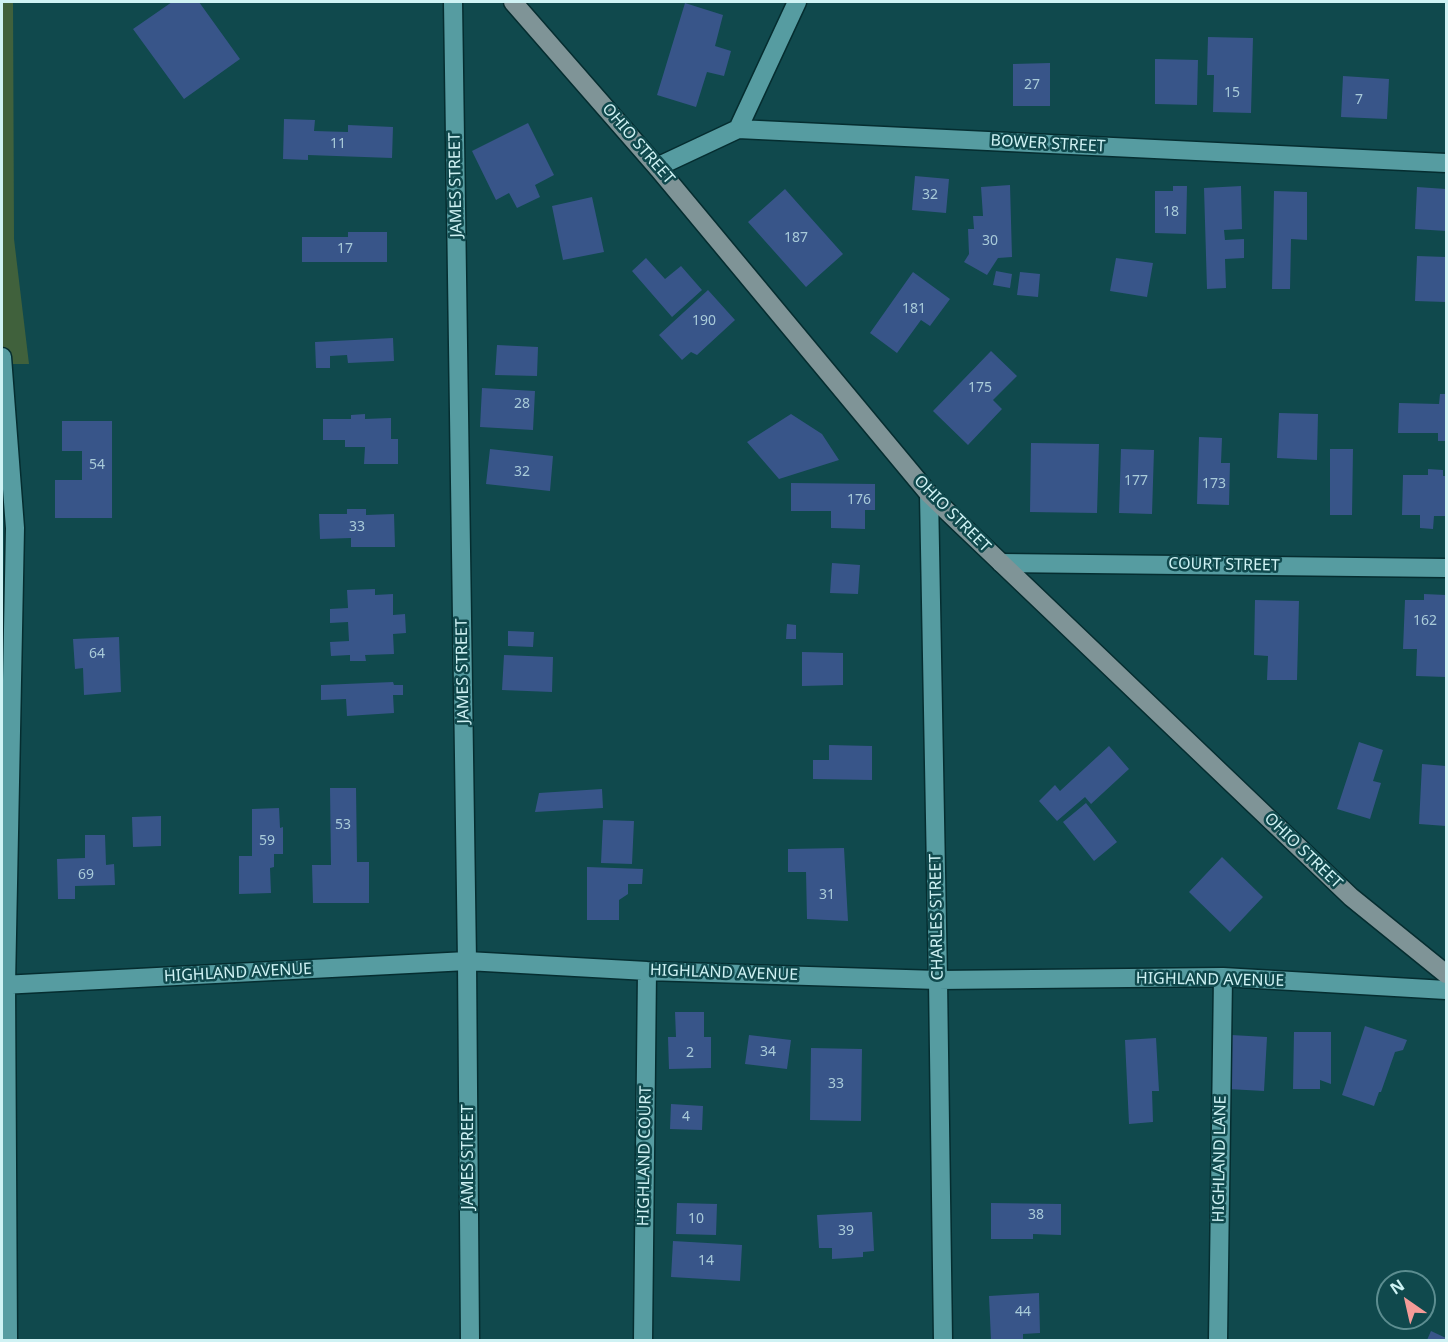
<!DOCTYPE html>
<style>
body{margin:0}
#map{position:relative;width:1448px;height:1342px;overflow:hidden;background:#10494d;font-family:"Noto Sans",sans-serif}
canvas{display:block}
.frame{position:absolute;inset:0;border:3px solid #cff2f4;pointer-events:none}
.north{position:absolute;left:1376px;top:1270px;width:60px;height:60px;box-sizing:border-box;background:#10494d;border:2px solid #5c8d90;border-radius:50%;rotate:326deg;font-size:16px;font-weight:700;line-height:24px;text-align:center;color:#cff2f4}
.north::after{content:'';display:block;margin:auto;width:21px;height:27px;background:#f59b98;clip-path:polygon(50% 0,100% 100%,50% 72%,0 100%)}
</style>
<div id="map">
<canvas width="1448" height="1342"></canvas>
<div class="frame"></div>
<div class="north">N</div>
</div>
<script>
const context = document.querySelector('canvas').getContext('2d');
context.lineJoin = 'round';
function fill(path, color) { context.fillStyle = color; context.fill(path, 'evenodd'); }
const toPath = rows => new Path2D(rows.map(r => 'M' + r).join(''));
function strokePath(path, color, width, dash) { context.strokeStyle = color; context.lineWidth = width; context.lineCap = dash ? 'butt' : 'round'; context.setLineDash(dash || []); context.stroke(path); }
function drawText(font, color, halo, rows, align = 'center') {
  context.font = font + ' "Noto Sans",sans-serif'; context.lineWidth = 5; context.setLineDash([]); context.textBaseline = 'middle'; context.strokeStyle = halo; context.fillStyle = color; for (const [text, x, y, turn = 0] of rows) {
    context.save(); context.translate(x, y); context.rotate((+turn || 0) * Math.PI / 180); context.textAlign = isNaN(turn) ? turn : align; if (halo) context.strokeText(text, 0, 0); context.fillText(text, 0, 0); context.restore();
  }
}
fill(toPath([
 [2,2,13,2,14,239,29,364,2,364]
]), '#40613c');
fill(toPath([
 [172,2,199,2,240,59,184,99,133,29],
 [685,3,723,15,715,46,731,51,724,76,707,72,696,107,657,95],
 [1208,37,1253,38,1251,113,1213,112,1214,75,1207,75],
 [1155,59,1198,60,1197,105,1155,104],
 [1050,63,1050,106,1013,106,1013,64],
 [1343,76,1389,79,1387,119,1341,117],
 [284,119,315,120,314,131,348,132,348,125,393,127,392,158,308,155,308,160,283,159],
 [528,123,554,175,535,185,540,197,517,208,509,193,496,200,472,151],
 [915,176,949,179,946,213,912,210],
 [1010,185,1012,257,998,258,987,275,964,262,969,254,968,229,974,229,973,216,983,216,981,187],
 [1173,186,1187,186,1186,234,1155,233,1155,191,1173,191],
 [1241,186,1242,229,1224,230,1225,240,1244,239,1244,258,1225,259,1226,288,1207,289,1204,188],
 [1417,187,1446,189,1446,231,1415,229],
 [785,189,843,254,806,287,748,222],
 [1274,191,1307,192,1307,240,1291,239,1290,289,1272,289],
 [592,197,604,252,563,260,552,206],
 [348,232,387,232,387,262,302,262,302,237,348,237],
 [1417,256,1446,257,1446,302,1415,301],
 [646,258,665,279,681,266,702,290,672,317,632,271],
 [1116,258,1153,263,1147,297,1110,291],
 [996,271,1012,274,1010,288,993,285],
 [913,272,950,299,930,326,921,320,897,353,870,333],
 [1020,272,1040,274,1038,297,1017,295],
 [708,290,735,320,697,355,691,352,682,360,659,335],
 [393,338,394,361,348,363,347,355,330,356,330,368,316,368,315,342],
 [497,345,538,347,537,376,495,375],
 [991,351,1017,376,993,400,1002,409,968,445,933,411],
 [482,388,535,391,533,430,480,427],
 [1440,394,1446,394,1446,441,1438,441,1438,433,1398,433,1399,403,1439,404],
 [1279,413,1318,414,1317,460,1277,458],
 [365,414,365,419,391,418,391,439,398,439,398,464,364,464,365,447,345,447,345,440,323,440,323,419,351,419,351,415],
 [791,414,822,434,839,460,779,479,747,442],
 [62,421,112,421,112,518,55,518,55,480,82,480,82,451,62,451],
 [1199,437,1222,438,1221,463,1230,463,1229,505,1197,504],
 [1031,443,1099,444,1097,513,1030,512],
 [490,449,553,456,550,491,486,484],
 [1121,449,1154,450,1152,514,1119,513],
 [1330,449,1353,449,1352,515,1330,515],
 [1428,469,1443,470,1443,476,1446,476,1446,516,1434,516,1433,529,1420,528,1420,515,1402,515,1403,475,1428,475],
 [791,483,875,484,875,510,865,510,865,529,831,528,831,511,791,511],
 [347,509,366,509,366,515,394,514,395,547,351,547,351,538,320,539,319,514,347,514],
 [832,563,860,565,858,594,830,593],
 [375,589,375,595,393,594,393,615,405,614,406,633,393,634,394,654,365,655,366,661,350,661,350,655,331,656,330,642,349,641,348,622,330,623,330,609,348,608,347,590],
 [1424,594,1446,595,1446,677,1416,676,1417,649,1403,649,1405,600,1424,600],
 [1255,600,1299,601,1297,680,1267,680,1268,656,1254,655],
 [787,624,796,625,796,639,786,639],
 [508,631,534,632,533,647,508,646],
 [119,637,121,692,84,695,83,668,75,669,73,639],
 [802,652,843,653,843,685,802,686],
 [504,655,553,657,552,692,502,690],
 [393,682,394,685,403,685,403,695,393,695,394,713,347,716,346,699,321,700,321,685],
 [1359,742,1383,750,1373,781,1381,783,1370,819,1337,809],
 [829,745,872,746,872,780,813,779,813,760,829,760],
 [1109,746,1129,769,1091,804,1085,797,1057,821,1039,801,1055,785,1060,791],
 [1422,764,1446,766,1446,826,1419,824],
 [330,788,356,788,357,862,369,862,369,903,313,903,312,865,331,865],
 [602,789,603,808,535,812,539,793],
 [1086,803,1117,842,1094,861,1063,822],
 [279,808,280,828,283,827,283,854,274,854,274,867,270,868,271,893,239,894,239,856,252,856,252,809],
 [161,816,161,846,133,847,132,817],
 [603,820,634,821,632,864,601,863],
 [85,835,105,835,106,865,114,864,115,885,75,886,75,899,58,899,57,859,85,858],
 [844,848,848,921,807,919,806,872,788,872,788,849],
 [1222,857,1263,897,1230,932,1189,892],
 [587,867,643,869,642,884,628,884,628,894,619,900,619,920,587,920],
 [675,1012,704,1012,704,1037,711,1037,711,1068,669,1069,668,1037,676,1037],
 [1365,1026,1407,1040,1403,1050,1395,1052,1381,1092,1379,1092,1374,1106,1342,1095],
 [1294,1032,1331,1032,1331,1084,1320,1080,1320,1089,1293,1089],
 [749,1035,791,1040,787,1069,745,1064],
 [1231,1035,1267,1037,1264,1091,1228,1089],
 [1156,1038,1159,1091,1152,1091,1153,1122,1129,1124,1125,1040],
 [811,1048,862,1049,861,1121,810,1120],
 [671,1104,703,1106,702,1130,670,1129],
 [677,1203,717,1204,716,1235,676,1234],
 [991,1203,1061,1204,1061,1235,1033,1234,1033,1239,991,1239],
 [872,1212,874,1251,863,1252,863,1257,832,1259,832,1248,819,1248,817,1215],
 [673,1241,742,1245,740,1281,671,1277],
 [1039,1293,1040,1333,1023,1334,1023,1340,991,1340,989,1296],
 [1431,1331,1446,1338,1446,1340,1427,1340]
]), '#385589');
const street = toPath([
 [453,2,467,961,470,1340],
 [738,129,797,2],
 [657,167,738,129,1446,163],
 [2,357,15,528,6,985,8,1340],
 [929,494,938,980,943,1340],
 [1001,563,1446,568],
 [2,985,467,961,647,971,938,980,1223,977,1446,990],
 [643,1340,647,971],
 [1218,1340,1223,977]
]);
const secondary = toPath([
 [513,2,657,167,929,494,1351,897,1446,974]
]);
strokePath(street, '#052d30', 21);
strokePath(secondary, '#052d30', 21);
strokePath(street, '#569ca1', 18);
strokePath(secondary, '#7f9497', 18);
drawText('14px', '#a9cbd9', null, [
 ["27",1032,85],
 ["15",1232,93],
 ["7",1359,100],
 ["11",338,144],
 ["32",930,195],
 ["18",1171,212],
 ["187",796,238],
 ["30",990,241],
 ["17",345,249],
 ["181",914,309],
 ["190",704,321],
 ["175",980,388],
 ["28",522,404],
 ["54",97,465],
 ["32",522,472],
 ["177",1136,481],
 ["173",1214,484],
 ["176",859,500],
 ["33",357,527],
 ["162",1425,621],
 ["64",97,654],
 ["53",343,825],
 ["59",267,841],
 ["69",86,875],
 ["31",827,895],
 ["34",768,1052],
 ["2",690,1053],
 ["33",836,1084],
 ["4",686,1117],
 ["38",1036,1215],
 ["10",696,1219],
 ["39",846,1231],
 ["14",706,1261],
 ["44",1023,1312]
]);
drawText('16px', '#cff2f4', '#10494d', [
 ["OHIO STREET",638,144,49],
 ["BOWER STREET",1048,144,3],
 ["JAMES STREET",456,185,-91],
 ["OHIO STREET",952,514,45],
 ["COURT STREET",1224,565,1],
 ["JAMES STREET",463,671,-91],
 ["OHIO STREET",1303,851,44],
 ["CHARLES STREET",937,917,-91],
 ["HIGHLAND AVENUE",238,973,-3],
 ["HIGHLAND AVENUE",724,973,2],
 ["HIGHLAND AVENUE",1210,980,1],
 ["HIGHLAND COURT",645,1156,-89],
 ["JAMES STREET",468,1157,-90],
 ["HIGHLAND LANE",1220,1159,-89]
]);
</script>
